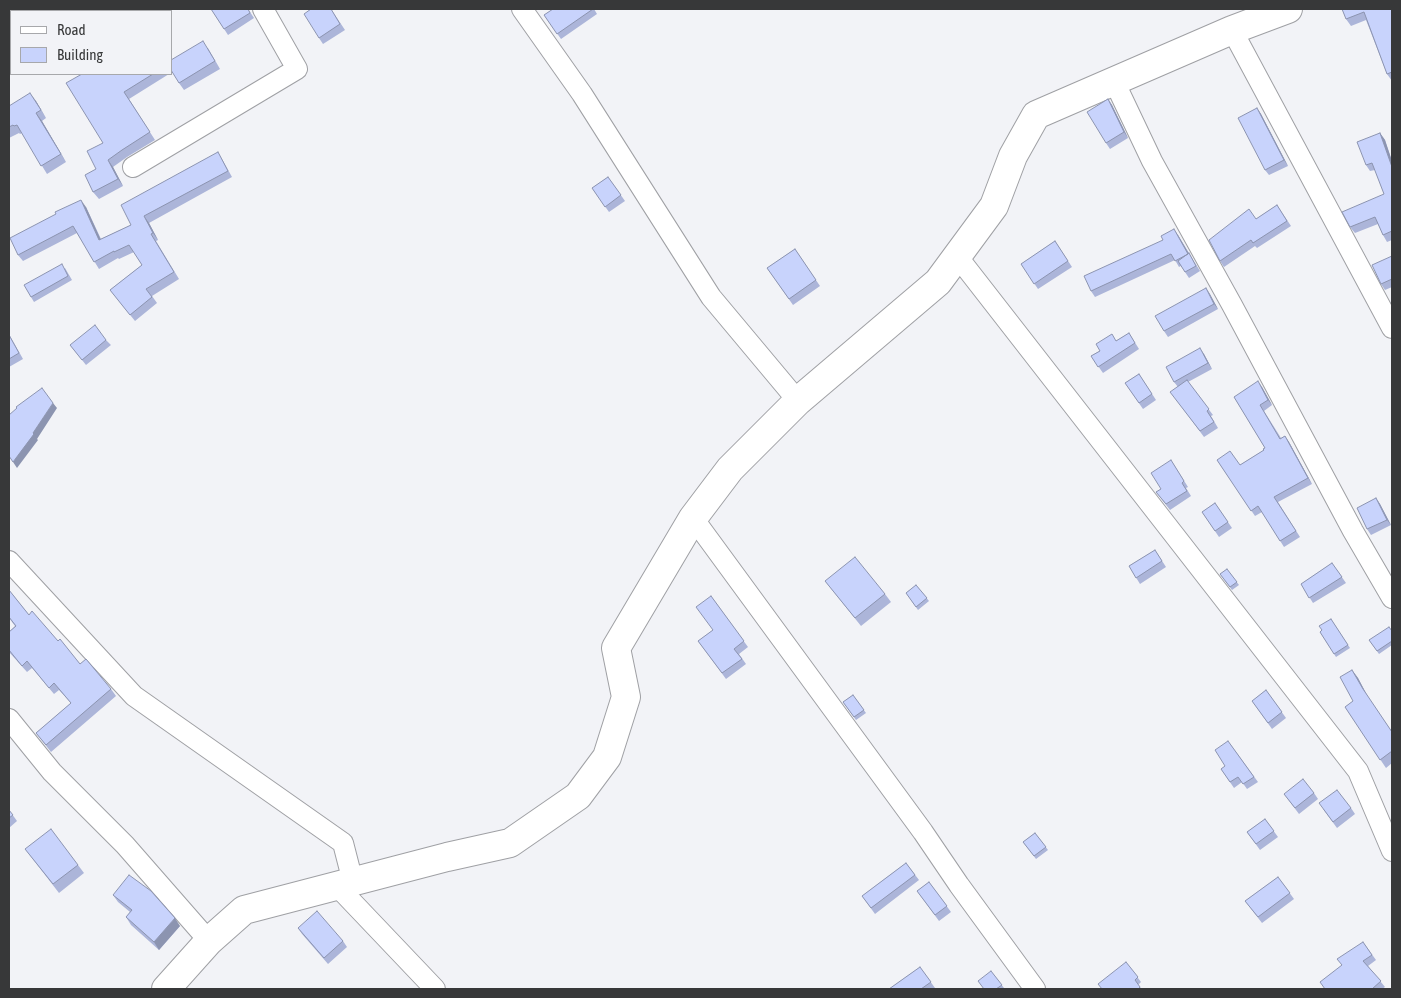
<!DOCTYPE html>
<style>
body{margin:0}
#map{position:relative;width:1401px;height:998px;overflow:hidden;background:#f2f3f7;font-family:"Asap Condensed",sans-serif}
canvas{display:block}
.frame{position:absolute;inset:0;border:10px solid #373839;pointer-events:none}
.legend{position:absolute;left:10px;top:10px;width:162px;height:65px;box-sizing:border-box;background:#f2f3f7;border:1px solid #a7a8ab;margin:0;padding:6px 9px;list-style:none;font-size:15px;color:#373839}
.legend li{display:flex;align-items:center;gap:10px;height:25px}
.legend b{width:25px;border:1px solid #a7a8ab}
</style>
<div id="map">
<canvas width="1401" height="998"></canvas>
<div class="frame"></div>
<ul class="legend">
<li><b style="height:6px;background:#fff"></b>Road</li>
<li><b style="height:14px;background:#c8d3fc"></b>Building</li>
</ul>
</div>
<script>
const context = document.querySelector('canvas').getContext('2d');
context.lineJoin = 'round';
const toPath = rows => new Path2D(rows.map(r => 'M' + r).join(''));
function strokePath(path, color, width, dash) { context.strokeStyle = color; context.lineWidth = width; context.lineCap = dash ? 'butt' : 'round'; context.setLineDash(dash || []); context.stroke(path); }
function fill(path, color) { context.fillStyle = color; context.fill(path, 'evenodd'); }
const street = toPath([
 [522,9,582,94,711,297,798,401],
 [151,11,155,9],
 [1232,30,1392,328],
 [1114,81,1152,161,1232,305,1353,531,1392,598],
 [133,167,297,69,263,9],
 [957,256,1358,771,1392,851],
 [693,518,923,832,959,885,1035,989],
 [9,561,134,696,343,843,353,882],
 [9,719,52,772,125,845,209,941],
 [337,886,435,989]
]);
const secondary = toPath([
 [166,989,209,941,244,910,447,857,510,843,578,796,607,757,626,697,616,648,693,518,730,469,798,401,938,282,994,206,1013,156,1036,115,1232,30,1288,9]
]);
strokePath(street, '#9fa0a4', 22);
strokePath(secondary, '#9fa0a4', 30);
strokePath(street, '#fff', 20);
strokePath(secondary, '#fff', 28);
fill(toPath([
 [120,9,140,9,136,11,122,11],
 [211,9,248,9,254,18,228,35],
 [331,9,345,30,323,44,319,38],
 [553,9,594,9,597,14,561,39,544,15],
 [1342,9,1392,9,1392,81,1387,74,1366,20,1351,26,1346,19],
 [208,48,220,69,184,90,179,83],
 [82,74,169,74,129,99,155,140,127,157,113,167,123,186,99,199,93,192,96,169,103,143],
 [1108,99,1112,105,1128,138,1110,149,1106,143],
 [36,101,46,118,42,121,66,162,47,174,22,133,20,134,19,133,9,138,9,106],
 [1257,108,1261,114,1288,166,1269,175,1265,170],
 [1380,133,1385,140,1392,161,1392,240,1387,242,1383,235,1378,224,1355,233,1350,227,1384,194,1375,170,1370,171,1366,165],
 [218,152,222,159,232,177,149,223,158,240,156,241,179,279,152,296,157,303,135,321,110,290,142,265,134,252,119,259,118,258,99,269,77,233,23,261,18,255,86,207,101,239,131,225],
 [608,177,625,201,609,212,592,188],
 [1277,205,1291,226,1257,248,1255,246,1224,267,1220,261,1256,219],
 [1178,235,1200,271,1189,278,1181,266,1179,267,1175,260,1095,297,1091,291],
 [1055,241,1072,267,1038,289,1021,264],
 [795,249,820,286,793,305,767,268],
 [1392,256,1392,287,1385,290,1381,284],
 [65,268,72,280,34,302,31,297],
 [1206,288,1218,309,1168,337,1164,331],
 [1129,333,1139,349,1103,373,1091,356],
 [9,334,23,359,9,367],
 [106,340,111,345,86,365,70,345],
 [1204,354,1212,369,1188,382,1213,415,1211,416,1218,428,1204,437,1175,398,1178,387,1174,382],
 [1139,374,1156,400,1143,409,1125,383],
 [1262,387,1272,405,1264,411,1281,438,1285,436,1289,442,1312,484,1278,502,1300,537,1284,547,1262,512,1255,516,1217,460,1240,465,1264,450,1265,448,1234,397],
 [1171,460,1188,487,1186,488,1191,496,1170,510,1156,492,1161,489],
 [1376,498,1380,504,1391,525,1371,535,1367,529],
 [1215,503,1232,528,1219,537,1202,512],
 [1155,550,1166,567,1140,584,1129,566],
 [1332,563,1346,583,1313,603,1301,584],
 [1227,569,1239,585,1232,590,1220,574],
 [825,581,885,594,891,602,861,626],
 [916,585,929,601,918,610,906,593],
 [9,590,29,615,58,641,80,664,111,689,116,696,51,752,36,733,71,703,59,690,54,694,32,668,27,672,9,652,9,632,15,626,9,618],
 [711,596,748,647,739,654,746,664,726,679,698,641,713,630],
 [1331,619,1350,648,1336,657,1320,632],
 [1392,631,1392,645,1379,654,1369,640],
 [1352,670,1358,678,1368,697,1392,732,1392,763,1386,768,1345,707,1353,701],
 [1266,690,1286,718,1272,729,1252,701],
 [853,695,866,713,856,720,843,702],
 [1228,741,1258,782,1247,789,1242,782,1234,788,1221,769,1225,766],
 [1314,793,1318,799,1299,814,1284,794],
 [1351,808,1355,814,1337,828,1323,809],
 [9,810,17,821,9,828],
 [1265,819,1278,837,1260,850,1247,832],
 [1035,833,1048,850,1036,859,1023,842],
 [25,849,78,865,84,873,59,893],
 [906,863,919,880,875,914,862,896],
 [1278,877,1294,899,1262,923,1245,901],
 [929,882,951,912,939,921,917,891],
 [113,895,180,926,159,950,131,925,126,917,130,912,118,902],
 [298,928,343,941,347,947,328,964,302,934],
 [1363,942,1376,960,1368,966,1385,987,1382,989,1325,989,1342,965],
 [1126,962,1141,982,1138,985,1142,989,1101,989],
 [920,967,935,988,933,989,889,989],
 [991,971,1004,988,1002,989,984,989]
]), '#acb5d9');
fill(toPath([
 [30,93,36,101,46,118,41,110],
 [1108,99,1112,105,1128,138,1124,132],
 [1257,108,1261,114,1288,166,1284,160],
 [36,113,42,121,66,162,61,154],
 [1380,133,1385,140,1392,161,1392,167],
 [108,160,113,167,123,186,118,179],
 [81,200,86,207,104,247,99,240],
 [144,216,149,223,158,240,153,233],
 [1174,229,1178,235,1192,259,1188,254],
 [1206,288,1210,294,1218,309,1214,304],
 [1200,348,1204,354,1212,369,1208,363],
 [1258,381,1262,387,1272,405,1268,400],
 [53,403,57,408,37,439,38,440,17,468,13,462],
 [1285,436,1289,442,1312,484,1308,478],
 [1376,498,1380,504,1391,525,1387,520],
 [1352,670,1358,678,1368,697,1363,689],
 [175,918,180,926,159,950,154,942]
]), '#8c94b0');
const building = toPath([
 [20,9,46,9,43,11,22,11,20,9],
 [120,9,126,9,122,11,120,9],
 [211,9,248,9,250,13,224,29,211,9],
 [311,9,331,9,340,24,319,38,304,14,311,9],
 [553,9,593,9,557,34,544,15,553,9],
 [1342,9,1392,9,1392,72,1387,74,1364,12,1346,19,1342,9],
 [203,41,215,61,179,83,171,70,171,60,203,41],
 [82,74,153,74,124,92,150,132,122,150,108,160,118,179,93,192,85,175,96,169,87,151,103,143,66,83,82,74],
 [30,93,41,110,36,113,61,154,41,166,17,125,14,126,13,125,9,127,9,106,30,93],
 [1108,99,1124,132,1106,143,1087,112,1108,99],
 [1257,108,1284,160,1265,170,1238,118,1257,108],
 [1380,133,1392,167,1392,231,1383,235,1375,217,1350,227,1342,212,1384,194,1372,163,1366,165,1357,142,1380,133],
 [218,152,228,171,144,216,153,233,151,234,174,272,146,289,152,297,130,315,110,290,142,265,129,245,114,252,114,251,94,262,73,226,18,255,10,238,56,214,55,212,81,200,99,240,131,225,121,205,218,152],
 [608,177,621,195,605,207,592,188,608,177],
 [1277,205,1287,221,1253,243,1251,240,1220,261,1209,240,1249,209,1256,219,1277,205],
 [1174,229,1188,254,1175,261,1171,254,1091,291,1084,276,1163,240,1161,236,1174,229],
 [1055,241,1068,261,1034,284,1021,264,1055,241],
 [795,249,816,280,789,299,767,268,795,249],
 [1189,253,1196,266,1185,272,1178,261,1189,253],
 [1392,256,1392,279,1381,284,1372,265,1392,256],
 [62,264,68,276,31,297,24,285,62,264],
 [1206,288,1214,304,1164,331,1155,316,1206,288],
 [95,325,106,340,82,360,70,345,95,325],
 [1129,333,1135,343,1098,367,1091,356,1100,351,1096,344,1112,334,1116,341,1129,333],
 [9,335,19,353,9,359,9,335],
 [1200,348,1208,363,1174,382,1166,367,1200,348],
 [1139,374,1152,394,1139,403,1125,383,1139,374],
 [1187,380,1209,409,1207,411,1214,422,1200,431,1170,392,1187,380],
 [1258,381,1268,400,1260,405,1280,439,1285,436,1308,478,1274,497,1296,531,1280,541,1258,506,1251,511,1217,460,1230,451,1240,465,1264,450,1263,449,1265,448,1234,397,1258,381],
 [42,388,53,403,33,433,34,434,13,462,9,456,9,415,17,408,16,407,42,388],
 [1171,460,1184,481,1182,483,1187,491,1166,504,1156,492,1161,489,1151,473,1171,460],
 [1376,498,1387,520,1367,529,1357,508,1376,498],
 [1215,503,1228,522,1215,531,1202,512,1215,503],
 [1155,550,1162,561,1136,578,1129,566,1155,550],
 [855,557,885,594,855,618,825,581,855,557],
 [1332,563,1342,577,1309,598,1301,584,1332,563],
 [1227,569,1237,582,1230,587,1220,574,1227,569],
 [916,585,927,598,916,607,906,593,916,585],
 [9,590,29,615,32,611,58,641,60,639,80,664,86,659,111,689,46,745,36,733,71,703,54,683,49,688,27,661,22,666,9,650,9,632,16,626,9,617,9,590],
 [711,596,744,641,734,649,742,659,722,673,698,641,713,630,696,607,711,596],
 [1331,619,1348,645,1334,654,1320,632,1322,630,1319,626,1331,619],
 [1389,627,1392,631,1392,641,1377,651,1369,640,1389,627],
 [1352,670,1363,689,1392,732,1392,751,1380,760,1345,707,1353,701,1340,677,1352,670],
 [1266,690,1282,712,1268,723,1252,701,1266,690],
 [853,695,864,710,854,717,843,702,853,695],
 [1228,741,1254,777,1243,784,1238,777,1230,782,1221,769,1225,766,1215,750,1228,741],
 [1303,779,1314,793,1295,808,1284,794,1303,779],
 [1337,790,1351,808,1333,822,1319,803,1337,790],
 [9,810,13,815,9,818,9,810],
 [1265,819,1274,831,1256,844,1247,832,1265,819],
 [51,829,78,865,53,884,25,849,51,829],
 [1035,833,1046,847,1034,856,1023,842,1035,833],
 [906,863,915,875,871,908,862,896,906,863],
 [129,875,151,891,175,918,154,942,126,917,132,910,113,895,129,875],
 [1278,877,1290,893,1258,917,1245,901,1278,877],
 [929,882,947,906,935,915,917,891,929,882],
 [317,911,343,941,324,958,298,928,317,911],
 [1363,942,1372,955,1363,961,1381,981,1372,989,1325,989,1320,982,1342,965,1337,959,1363,942],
 [1126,962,1138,977,1135,980,1140,987,1138,989,1102,989,1098,984,1126,962],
 [920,967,931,982,921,989,889,989,920,967],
 [991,971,1002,985,996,989,984,989,978,981,991,971]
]);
fill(building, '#c8d3fc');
strokePath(building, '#8c94b0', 1);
</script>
